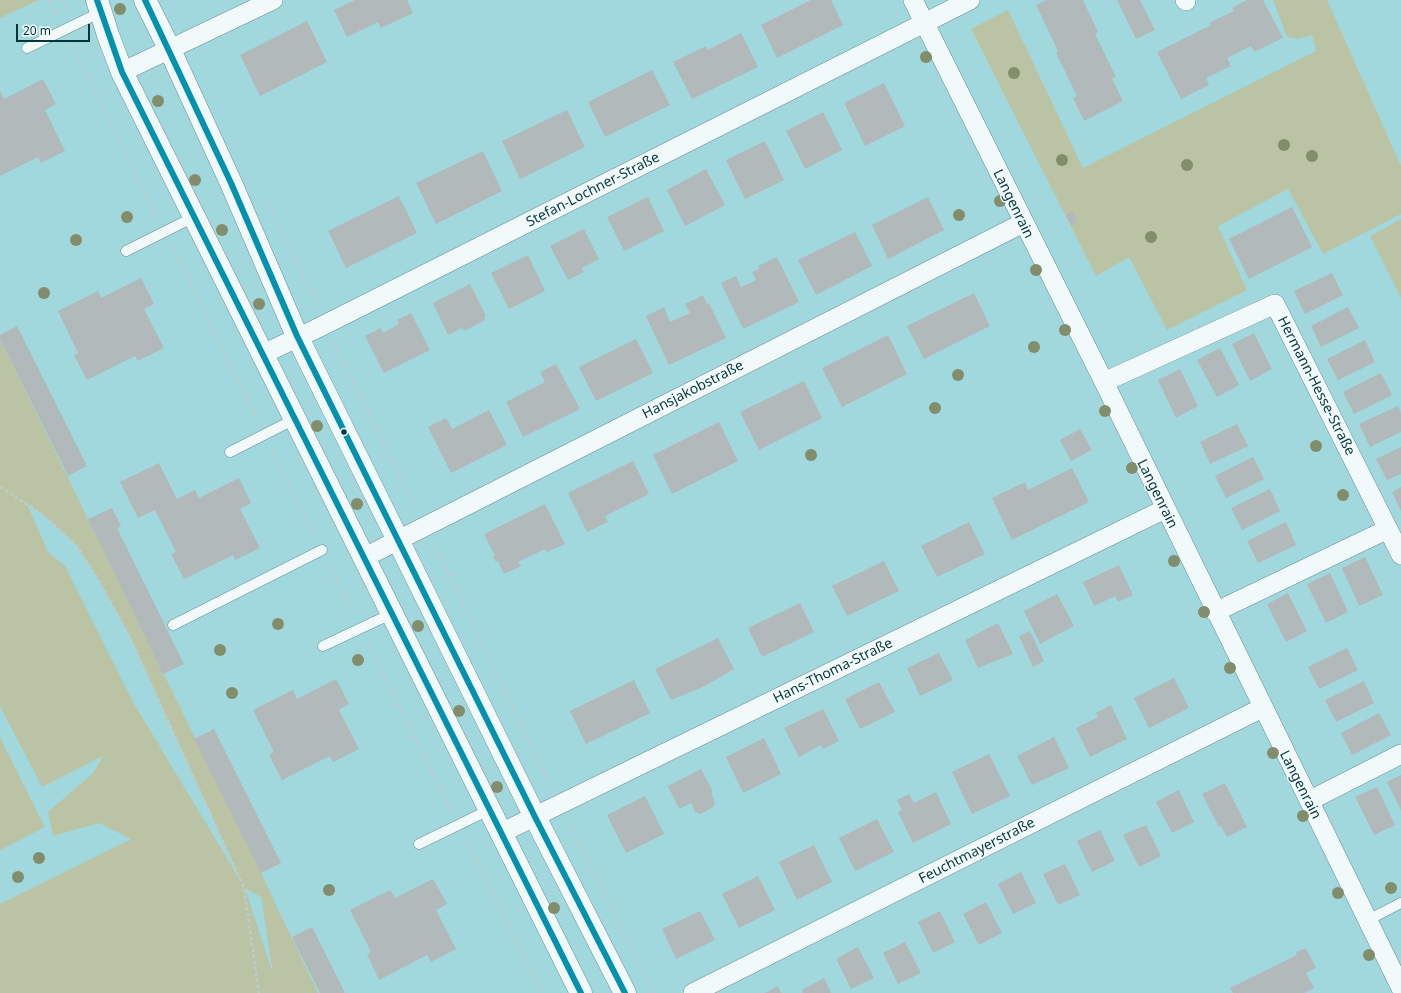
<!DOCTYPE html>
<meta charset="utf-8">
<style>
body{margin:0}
#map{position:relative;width:1401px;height:993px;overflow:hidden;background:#a0d8de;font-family:"Noto Sans",sans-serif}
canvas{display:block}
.scale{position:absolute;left:16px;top:24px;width:74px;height:18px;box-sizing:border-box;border:2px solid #06353a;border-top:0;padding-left:5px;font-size:12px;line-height:14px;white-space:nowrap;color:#06353a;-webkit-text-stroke:3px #f3fcfd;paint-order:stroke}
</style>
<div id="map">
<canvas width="1401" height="993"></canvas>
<div class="scale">20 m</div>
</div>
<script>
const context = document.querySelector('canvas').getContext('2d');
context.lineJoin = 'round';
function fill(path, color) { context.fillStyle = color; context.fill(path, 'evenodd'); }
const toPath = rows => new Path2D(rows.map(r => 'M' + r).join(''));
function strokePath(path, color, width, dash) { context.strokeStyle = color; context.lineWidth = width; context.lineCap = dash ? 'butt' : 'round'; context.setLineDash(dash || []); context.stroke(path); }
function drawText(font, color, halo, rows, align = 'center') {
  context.font = font + ' "Noto Sans",sans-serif'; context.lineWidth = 3; context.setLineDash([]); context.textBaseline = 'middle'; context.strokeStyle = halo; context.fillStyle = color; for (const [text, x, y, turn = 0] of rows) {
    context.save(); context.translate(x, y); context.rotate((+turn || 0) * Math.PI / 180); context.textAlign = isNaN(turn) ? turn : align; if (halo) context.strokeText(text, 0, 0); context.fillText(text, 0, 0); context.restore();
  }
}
fill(toPath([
 [0,0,39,0,0,18],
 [1273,0,1327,0,1401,166,1401,214,1323,254,1288,189,1218,226,1247,290,1167,330,1129,257,1096,276,971,29,1008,10,1083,168,1316,51,1312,35,1298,39,1287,37],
 [1401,219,1401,298,1370,236],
 [0,339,261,873,318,993,0,993,0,904,131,839,99,823,53,836,48,812,94,772,103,756,42,787,0,706],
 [27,504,41,513,76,545,97,577,129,635,242,883,133,702,65,566,48,552],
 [245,888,261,897,273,974],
 [0,737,45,827,0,850]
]), '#bac4a5');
fill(toPath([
 [355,0,407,0,413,13,381,28,378,22,347,37,334,10],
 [811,0,831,0,843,25,777,58,761,25],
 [1046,0,1083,0,1098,32,1095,34,1116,77,1112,79,1123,101,1084,121,1073,98,1077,96,1056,53,1058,51,1036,5],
 [1117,0,1140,0,1155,30,1136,39],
 [1247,0,1263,0,1283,38,1254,52,1251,46,1227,58,1231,66,1206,78,1209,85,1181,99,1157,52,1211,25,1209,23,1234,11,1232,8],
 [307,21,327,62,260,96,240,55],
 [741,33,758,67,692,99,673,62,706,46,708,50],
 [652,70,670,105,605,137,588,102],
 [43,79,56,104,45,110,65,151,41,163,38,157,0,176,0,91,4,99],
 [884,83,905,126,865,146,844,103],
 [567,110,585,147,520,179,502,141],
 [823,112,842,150,805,169,786,131],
 [765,141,784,180,745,199,726,160],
 [483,151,502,191,436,224,416,183],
 [706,169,725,205,685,226,667,190],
 [399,196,417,233,346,268,328,231],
 [648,197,664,231,624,251,607,217],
 [928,197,944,230,888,259,872,225],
 [1292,207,1312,247,1249,279,1229,239],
 [1072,211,1078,222,1071,225,1066,214],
 [584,229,599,259,582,268,584,272,568,280,550,246],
 [855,232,872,266,816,295,798,260],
 [528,255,545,291,509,309,491,273],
 [777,257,799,302,743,329,721,283,736,276,741,287,756,280,752,272,759,269,758,266],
 [1332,273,1343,295,1305,314,1294,291],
 [141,278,154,304,144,309,164,348,138,361,135,356,87,380,74,355,78,353,58,311,98,291,101,298],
 [470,284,486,316,484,317,485,320,464,331,462,328,448,335,433,303],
 [974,293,990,326,924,359,907,326],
 [703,295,707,304,709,303,726,338,669,365,646,316,664,307,670,322,690,313,685,304],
 [1348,307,1359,328,1321,347,1311,326],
 [411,313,430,350,384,373,365,336,381,328,383,333,390,329,399,324,397,320],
 [17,326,87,466,68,476,0,339,0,335],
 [1254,333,1272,369,1250,381,1232,344],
 [888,335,907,374,842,407,822,368],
 [636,339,653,373,596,401,579,367],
 [1365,340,1375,362,1338,380,1327,359],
 [1220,348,1239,385,1217,397,1197,360],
 [556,364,580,409,523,437,506,402,545,382,540,372],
 [1180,369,1198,406,1176,418,1158,380],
 [1381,373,1392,395,1354,414,1343,392],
 [804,381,822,418,759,450,740,412],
 [1398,406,1401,413,1401,432,1370,447,1359,424],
 [489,410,507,445,451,473,428,427,446,418,452,429],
 [719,422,738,461,672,494,653,455],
 [1237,424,1248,446,1210,464,1200,442],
 [1080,429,1092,450,1071,461,1060,440],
 [1401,447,1401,474,1387,480,1376,459],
 [1253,457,1264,479,1226,498,1215,476],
 [633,461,649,494,605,516,608,522,587,532,568,493],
 [159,463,177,499,195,490,199,498,239,478,251,503,240,509,260,548,235,560,233,555,184,579,171,554,176,552,155,510,138,518,120,482],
 [1072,468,1089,502,1012,540,992,498,1025,482,1028,490],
 [1401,487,1401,511,1392,492],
 [1270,489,1280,511,1242,530,1231,508],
 [545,504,565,544,547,552,545,549,518,562,521,566,504,574,498,561,496,562,493,557,495,556,484,534],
 [112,508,121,526,117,528,184,664,163,674,88,519],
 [969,522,985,554,937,577,921,546],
 [1286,522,1296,545,1258,563,1247,541],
 [1365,557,1383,595,1359,606,1342,568],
 [884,561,899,591,847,616,832,586],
 [1119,565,1133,595,1118,602,1115,596,1094,606,1083,582],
 [1330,573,1348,612,1326,623,1307,584],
 [1288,593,1307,631,1286,642,1267,604],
 [1057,594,1074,626,1040,644,1024,611],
 [800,603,814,632,762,657,748,628],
 [998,623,1013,654,978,668,965,640],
 [1030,631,1044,661,1033,667,1019,636],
 [718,638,734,669,703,687,671,700,655,669],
 [1347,648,1358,670,1319,689,1308,667],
 [939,653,953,680,920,696,907,668],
 [1174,678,1189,708,1149,728,1134,698],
 [336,679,349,704,339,710,359,749,333,762,330,756,282,780,269,755,274,752,253,710,293,690,297,699],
 [634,680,650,713,586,744,570,711],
 [1364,681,1374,703,1336,722,1325,700],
 [879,682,895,712,860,729,845,699],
 [1111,705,1127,739,1090,757,1076,728,1098,717,1096,713],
 [823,709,839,741,823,749,821,745,799,757,784,728],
 [1379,713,1391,735,1352,755,1341,733],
 [214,729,281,863,261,873,194,739],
 [1054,737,1069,768,1032,785,1017,756],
 [764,738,781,774,743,793,726,757],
 [989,754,1010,796,972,814,952,772],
 [701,769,713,792,711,793,715,802,713,807,700,814,695,812,691,803,679,809,668,786],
 [1401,775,1401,810,1387,782],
 [1225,783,1247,827,1227,837,1221,826,1219,827,1202,794],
 [1377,787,1395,825,1374,835,1355,797],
 [1179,790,1194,822,1172,833,1156,802],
 [936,792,951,824,913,843,898,812,902,810,897,800,909,794,914,803],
 [645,796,664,834,626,853,607,815],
 [877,819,894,852,855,871,839,838],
 [1146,825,1161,856,1139,867,1123,835],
 [1100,830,1115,861,1092,872,1077,841],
 [814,845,832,882,797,900,779,862],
 [1065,864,1080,895,1058,905,1043,874],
 [1021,872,1036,903,1013,914,998,884],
 [758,876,775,910,739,928,722,894],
 [433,879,447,904,436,910,456,949,431,962,427,955,379,980,367,954,371,952,350,910,390,890,395,898],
 [986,902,1002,933,979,945,963,914],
 [700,911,715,940,676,959,662,929],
 [940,911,955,942,933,953,918,922],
 [312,927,345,993,320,993,292,937],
 [905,942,921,973,898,984,883,953],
 [858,947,874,978,851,989,836,959],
 [1306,948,1316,968,1306,973,1314,988,1304,993,1233,993,1230,988,1297,955,1296,952],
 [824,978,831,993,803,993,802,990],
 [778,986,781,993,765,993]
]), '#b1b9ba');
const lane = toPath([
 [27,48,101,12],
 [126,251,194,217],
 [230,452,295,419],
 [173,625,322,550],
 [323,646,391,614],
 [419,844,489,810],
 [1368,920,1401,903]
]);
const street = toPath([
 [913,0,1104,382,1401,988],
 [1185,0,1186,1],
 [122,72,273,0],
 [261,355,320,327,970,0],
 [1104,382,1275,304,1401,555],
 [363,558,1023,223],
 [1215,612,1388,529],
 [1309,801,1401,754],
 [501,833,1165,509],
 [693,993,1262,708]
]);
const secondary = toPath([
 [97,0,108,35,122,72,581,993],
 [145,0,170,50,231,183,297,336,535,817,625,993]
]);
strokePath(lane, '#689195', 11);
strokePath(street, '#689195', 20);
strokePath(secondary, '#689195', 23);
strokePath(toPath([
 [49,0,56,14],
 [63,0,67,9],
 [72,46,157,217],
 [267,201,317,305],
 [172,246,257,419],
 [335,344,415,506],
 [272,449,314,534],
 [0,487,41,513,76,545,97,577,129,635,244,888,259,993],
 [435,547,551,785],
 [330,565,354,613],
 [369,644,451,810],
 [570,824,654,993],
 [466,839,542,993]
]), '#bccdcf', 2.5, [3, 3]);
strokePath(lane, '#f1f9fa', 10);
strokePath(street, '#f1f9fa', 19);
strokePath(secondary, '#f1f9fa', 22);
strokePath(toPath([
 [97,0,122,72,581,993],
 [145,0,231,183,297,336,535,817,625,993]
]), '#0192b0', 6);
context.fillStyle = '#828d6c';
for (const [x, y] of [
 [120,9],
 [926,57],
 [1014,73],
 [158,101],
 [1284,145],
 [1312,156],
 [1062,160],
 [1187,165],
 [195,180],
 [1000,201],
 [959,215],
 [127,217],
 [222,230],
 [1151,237],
 [76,240],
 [1036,270],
 [44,293],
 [259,304],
 [1065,330],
 [1034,347],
 [958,375],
 [935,408],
 [1105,411],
 [317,426],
 [1316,446],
 [811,455],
 [1132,468],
 [1343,495],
 [357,504],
 [1174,561],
 [1204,612],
 [278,624],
 [418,626],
 [220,650],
 [358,660],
 [1230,668],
 [232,693],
 [459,711],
 [1273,753],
 [497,787],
 [1303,816],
 [39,858],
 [18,877],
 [1391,888],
 [329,890],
 [1338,893],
 [554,908],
 [1369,955]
]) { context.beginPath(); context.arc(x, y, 6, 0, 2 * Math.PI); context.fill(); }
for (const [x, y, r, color] of [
 [344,432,3.5,"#06353a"]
]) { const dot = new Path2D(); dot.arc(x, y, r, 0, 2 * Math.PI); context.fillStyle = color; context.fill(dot); strokePath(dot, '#f3fcfd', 1.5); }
drawText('14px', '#06353a', '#f3fcfd', [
 ["Stefan-Lochner-Straße",593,190,-27],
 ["Langenrain",1013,204,64],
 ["Hermann-Hesse-Straße",1316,386,63],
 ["Hansjakobstraße",693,390,-27],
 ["Langenrain",1157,494,64],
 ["Hans-Thoma-Straße",833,671,-26],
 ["Langenrain",1300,785,63],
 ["Feuchtmayerstraße",977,851,-27]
]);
</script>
